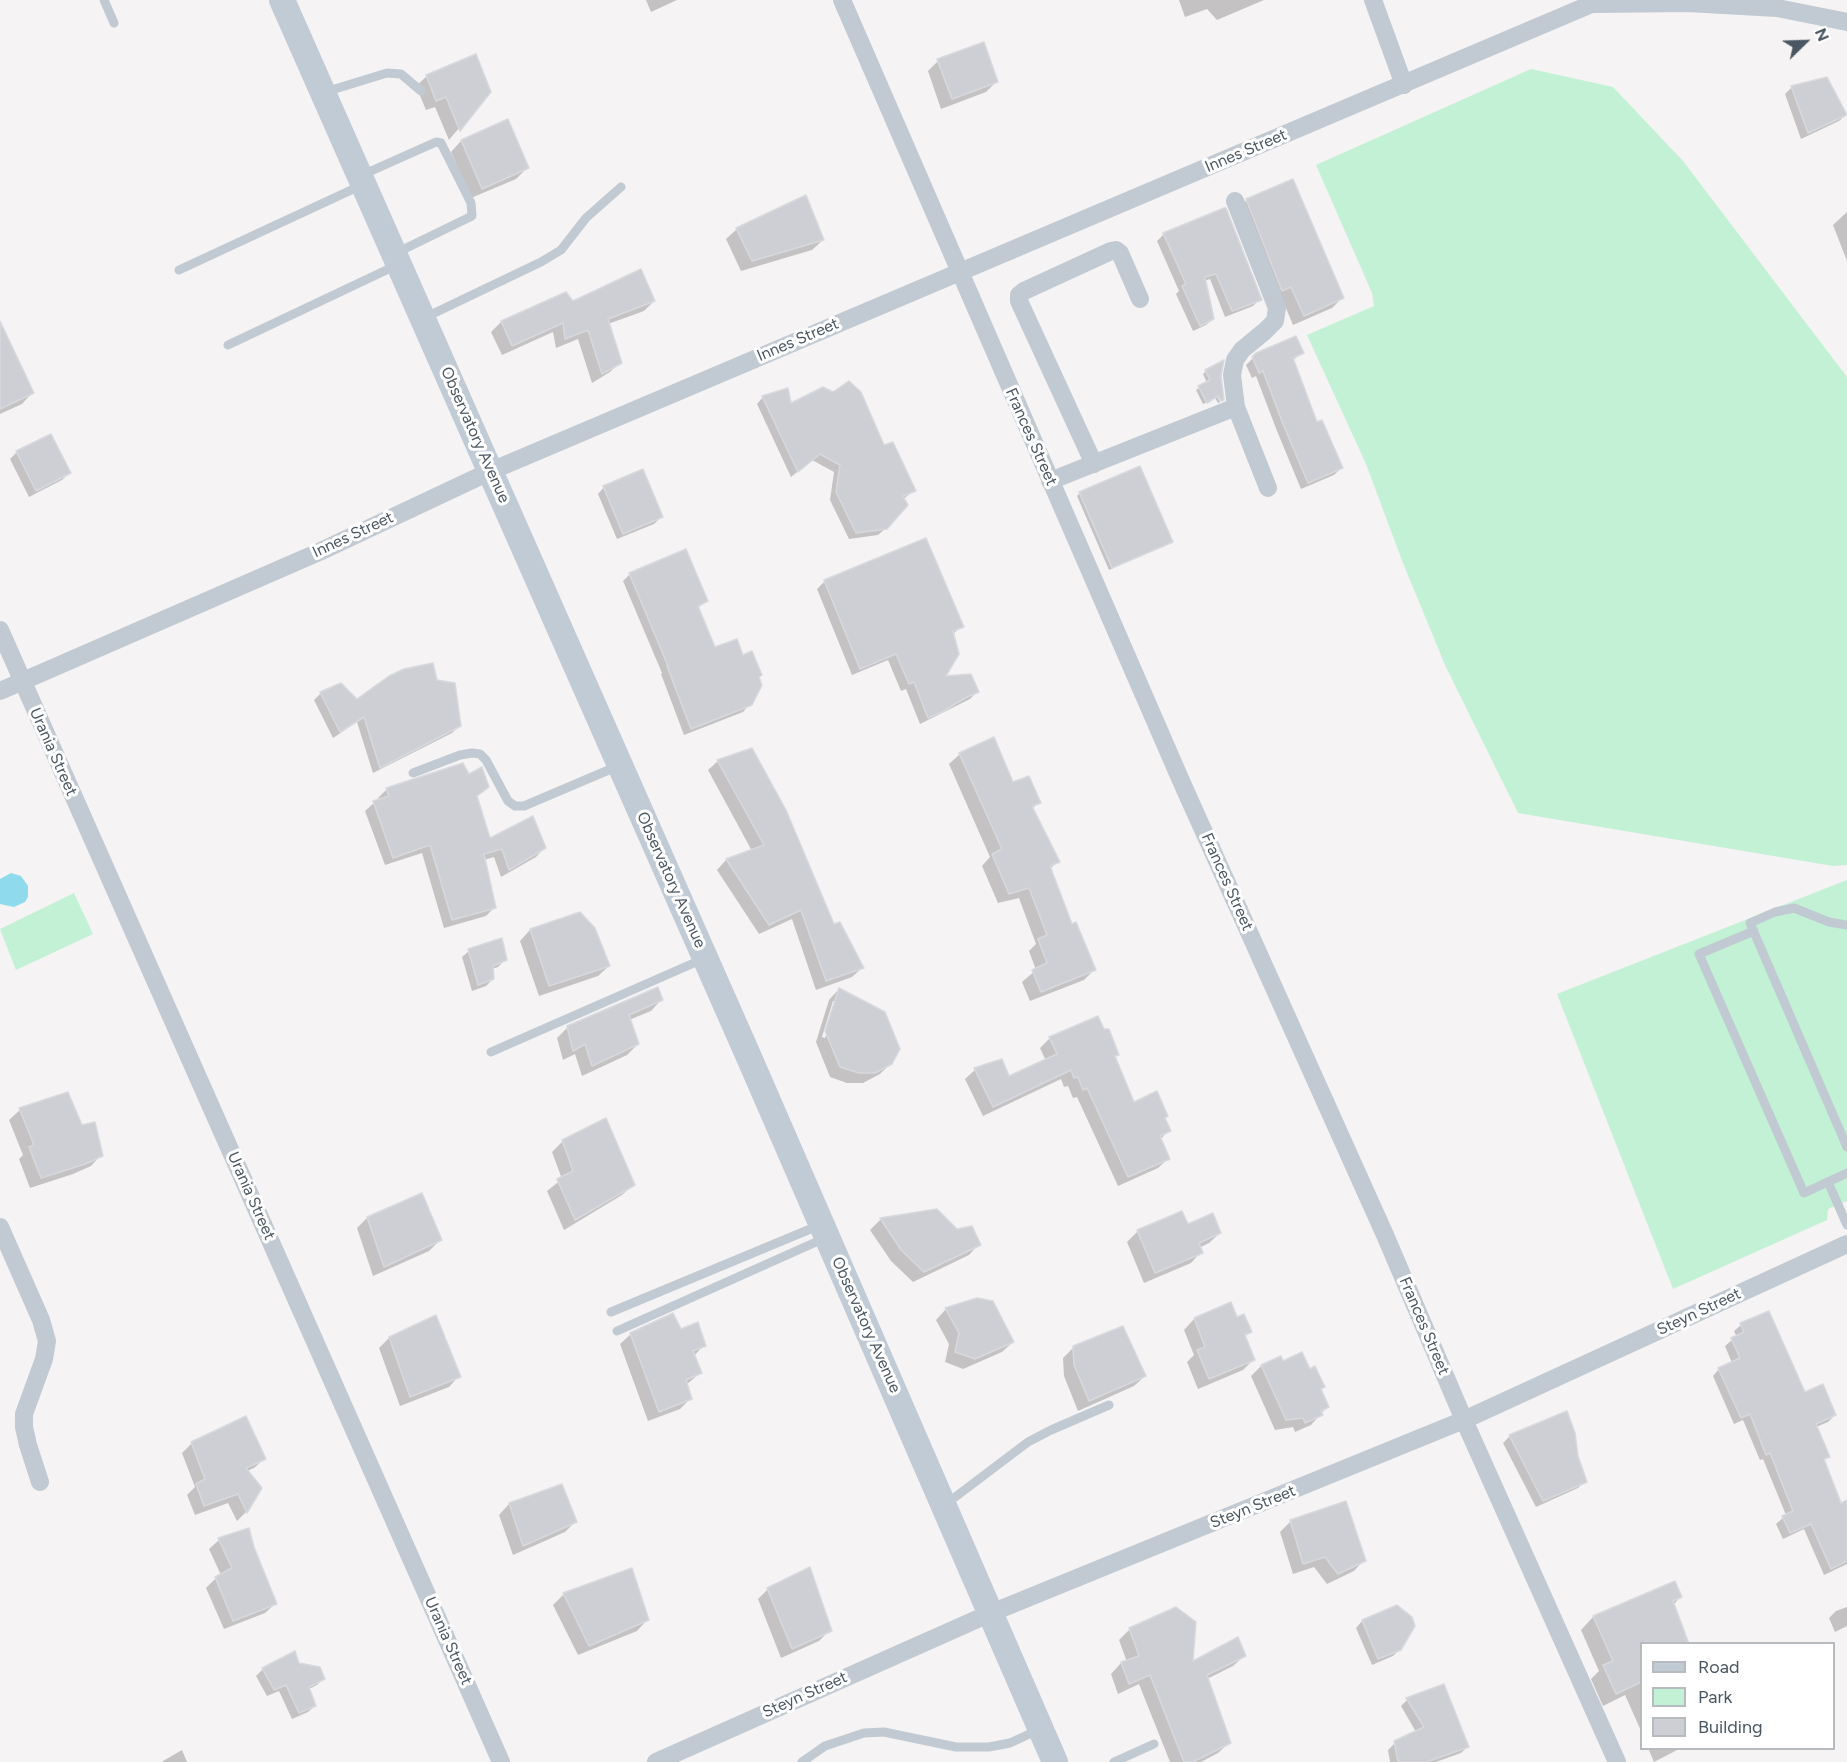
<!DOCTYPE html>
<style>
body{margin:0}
#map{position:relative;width:1847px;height:1762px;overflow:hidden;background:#f5f3f3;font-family:Figtree,sans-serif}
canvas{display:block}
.legend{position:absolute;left:1640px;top:1642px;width:195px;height:108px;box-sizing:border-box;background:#fff;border:2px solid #b7bbc0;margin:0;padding:8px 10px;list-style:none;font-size:18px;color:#4a5661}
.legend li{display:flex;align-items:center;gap:12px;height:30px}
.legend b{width:30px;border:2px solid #b7bbc0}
.north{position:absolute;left:1775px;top:12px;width:60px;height:60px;-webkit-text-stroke:4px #fff;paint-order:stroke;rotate:67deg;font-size:16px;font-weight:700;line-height:24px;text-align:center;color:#4a5661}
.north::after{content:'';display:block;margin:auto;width:21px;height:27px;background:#4a5661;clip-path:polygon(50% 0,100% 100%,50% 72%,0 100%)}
</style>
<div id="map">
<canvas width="1847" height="1762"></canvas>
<ul class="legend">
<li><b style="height:8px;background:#c1cbd6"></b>Road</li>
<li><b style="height:16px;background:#c3f1d5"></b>Park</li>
<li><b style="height:16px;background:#cdcfd5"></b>Building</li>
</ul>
<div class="north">N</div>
</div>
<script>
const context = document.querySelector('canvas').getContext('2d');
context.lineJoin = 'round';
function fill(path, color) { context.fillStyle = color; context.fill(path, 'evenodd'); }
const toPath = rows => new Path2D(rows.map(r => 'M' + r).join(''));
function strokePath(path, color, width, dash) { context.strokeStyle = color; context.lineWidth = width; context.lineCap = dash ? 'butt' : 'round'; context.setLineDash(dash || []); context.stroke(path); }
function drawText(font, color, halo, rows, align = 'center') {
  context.font = font + ' Figtree,sans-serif'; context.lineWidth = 6; context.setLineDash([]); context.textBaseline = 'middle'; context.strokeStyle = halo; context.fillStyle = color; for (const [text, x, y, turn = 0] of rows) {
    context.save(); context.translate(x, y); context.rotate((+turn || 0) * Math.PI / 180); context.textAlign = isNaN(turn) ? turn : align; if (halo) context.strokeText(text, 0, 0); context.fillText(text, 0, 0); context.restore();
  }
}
fill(toPath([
 [1531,69,1613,87,1683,161,1847,377,1847,865,1833,866,1518,813,1445,665,1403,563,1366,464,1307,335,1374,306,1372,293,1316,165],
 [1847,880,1847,1201,1828,1209,1827,1220,1673,1289,1557,994],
 [74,893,93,934,16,970,0,929]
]), '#c3f1d5');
fill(toPath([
 [11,873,21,876,28,886,28,897,25,902,14,907,0,904,0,879]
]), '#90daee');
fill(toPath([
 [646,0,677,0,651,12],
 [1179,0,1264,0,1217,20,1207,9,1185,17],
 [938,61,996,82,986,92,941,109,928,71],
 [427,76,489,92,449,140,435,107,426,110,416,86],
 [1792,87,1846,115,1839,121,1801,139,1785,94],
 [507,121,527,168,516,179,471,198,451,152,461,141],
 [1247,200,1342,298,1332,308,1293,325,1281,296,1236,211],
 [1847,212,1847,261,1833,225],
 [737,229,823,240,812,250,741,271,726,239],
 [1164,234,1260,299,1253,306,1225,317,1210,279,1204,281,1213,319,1206,325,1193,331,1176,294,1179,291,1157,241],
 [565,294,572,303,654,301,644,311,608,324,620,362,610,372,592,383,578,339,556,348,553,332,502,355,491,332,501,322],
 [0,328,32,393,22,404,0,414],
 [1302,353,1292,361,1316,424,1341,468,1334,475,1301,489,1277,431,1256,376,1252,378,1246,365,1253,358],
 [1206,371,1219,376,1222,399,1221,401,1221,397,1214,390,1220,402,1218,403,1215,398,1203,404,1196,390,1207,383,1203,374],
 [833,394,883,447,914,491,903,499,886,528,878,535,849,539,830,500,834,472,812,460,791,477,757,404,763,397,790,405],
 [17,452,69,473,62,480,29,497,10,459],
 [604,487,661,517,654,524,617,539,598,494],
 [1080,493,1171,541,1168,544,1109,570,1077,496],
 [685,551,706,601,697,609,714,649,742,657,757,677,750,704,743,712,684,735,661,674,662,673,623,581,629,575],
 [825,581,962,626,953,634,943,678,977,692,970,699,920,724,906,689,901,691,888,660,852,675,817,589],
 [436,681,459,726,452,733,373,773,357,722,333,738,314,700,321,693,357,701],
 [960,754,1039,802,1032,809,1058,861,1050,869,1071,926,1094,970,1084,980,1030,1001,1022,982,1036,970,1029,951,1036,944,1019,898,998,903,982,866,990,857,949,764],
 [718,761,862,968,852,977,816,990,792,919,759,934,717,870,726,860,752,851,708,770],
 [468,776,488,786,476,797,489,840,544,848,536,857,501,877,494,857,484,860,494,908,486,916,444,928,422,853,385,865,365,811,374,803,379,801,378,798,387,789],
 [530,930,609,966,598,976,539,996,520,941],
 [469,951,505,960,498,967,492,969,493,979,486,986,472,991,462,957],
 [839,989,891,1063,880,1074,863,1083,847,1083,830,1077,816,1042,829,1000],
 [833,1001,836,1001,825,1038,822,1037],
 [661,1000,651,1011,629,1020,638,1044,627,1055,582,1076,575,1054,563,1060,557,1038,568,1027],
 [1050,1038,1117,1054,1114,1058,1133,1104,1169,1130,1160,1140,1168,1159,1158,1168,1118,1186,1077,1097,1073,1098,1068,1086,1064,1087,1061,1079,983,1116,965,1079,975,1070,1008,1078,1046,1061,1040,1048],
 [20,1110,81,1127,101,1155,91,1166,73,1174,30,1188,19,1159,23,1155,9,1120],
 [563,1141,633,1185,622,1195,564,1230,547,1191,562,1179,552,1152],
 [937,1211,956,1231,979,1244,969,1255,913,1282,891,1261,870,1230,880,1220],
 [367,1218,440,1240,429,1251,373,1276,357,1228],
 [1187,1226,1220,1233,1209,1243,1199,1248,1201,1252,1191,1263,1144,1283,1127,1242,1138,1231],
 [1230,1304,1236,1319,1250,1332,1244,1337,1253,1360,1243,1370,1198,1389,1187,1362,1194,1355,1184,1330,1194,1319],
 [946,1309,1013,1342,1002,1352,963,1369,945,1362,949,1344,936,1320],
 [1741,1325,1804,1394,1835,1415,1828,1422,1816,1427,1828,1456,1823,1462,1841,1505,1847,1502,1847,1564,1824,1575,1804,1529,1783,1539,1776,1524,1786,1515,1763,1459,1760,1460,1743,1420,1734,1424,1713,1376,1719,1369,1732,1363,1725,1346,1732,1340,1737,1337,1734,1331],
 [680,1331,704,1345,694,1356,700,1373,686,1385,690,1399,680,1409,648,1421,620,1344,631,1334],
 [389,1338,459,1376,449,1387,400,1406,379,1348],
 [1074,1347,1145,1376,1134,1386,1078,1411,1064,1376,1063,1358],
 [1280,1358,1283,1363,1309,1371,1323,1387,1320,1390,1327,1407,1311,1425,1295,1432,1293,1427,1275,1430,1251,1376,1261,1366],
 [1510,1436,1577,1456,1585,1481,1578,1488,1536,1507,1503,1443],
 [192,1443,264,1459,254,1468,247,1471,260,1489,246,1512,237,1521,228,1503,195,1515,187,1495,195,1487,182,1453],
 [509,1504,576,1521,565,1532,513,1555,499,1515],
 [1291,1521,1364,1560,1354,1571,1327,1584,1314,1567,1293,1574,1280,1532],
 [219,1540,253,1548,275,1604,265,1613,224,1629,206,1588,216,1578,221,1575,209,1549],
 [631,1570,647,1620,637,1631,578,1655,553,1605,563,1595],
 [1674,1583,1680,1597,1642,1644,1642,1733,1625,1695,1603,1706,1591,1679,1599,1671,1581,1630,1593,1617],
 [768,1589,830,1630,819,1641,781,1658,758,1599],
 [1397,1607,1400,1649,1393,1656,1372,1665,1356,1628,1362,1621],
 [1847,1607,1847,1626,1835,1632,1829,1618,1836,1611],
 [1130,1629,1191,1663,1244,1656,1233,1666,1207,1679,1229,1743,1218,1753,1201,1762,1170,1762,1139,1684,1118,1694,1111,1674,1121,1663,1127,1662,1119,1640],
 [298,1665,324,1678,317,1685,309,1689,315,1706,308,1712,292,1719,279,1691,267,1696,256,1676,263,1669],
 [1407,1700,1468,1746,1461,1753,1436,1762,1390,1762,1388,1750,1395,1743,1416,1732,1401,1706],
 [1648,1748,1681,1748,1654,1762],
 [182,1750,187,1762,162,1762,163,1761]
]), '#0003');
const building = toPath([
 [984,42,998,82,952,99,937,59,984,42],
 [476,54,491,92,460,131,446,97,436,101,426,75,476,54],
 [1827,77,1847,115,1808,133,1791,86,1827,77],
 [508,119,529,168,482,189,461,140,508,119],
 [1293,179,1344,298,1304,316,1291,287,1282,291,1246,199,1293,179],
 [806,195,824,240,752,261,736,228,806,195],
 [1224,208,1226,208,1262,300,1232,311,1216,274,1205,277,1214,319,1200,326,1182,286,1186,284,1163,233,1224,208],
 [641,269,655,301,608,319,622,363,602,374,588,330,565,339,563,323,512,346,501,321,566,292,573,301,641,269],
 [0,321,34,393,0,409,0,321],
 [1296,336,1304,353,1293,358,1317,422,1322,420,1343,468,1308,483,1283,424,1263,371,1259,373,1252,357,1256,353,1296,336],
 [1224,360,1221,376,1224,400,1221,401,1218,396,1207,403,1198,386,1210,380,1205,370,1224,360],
 [849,381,861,392,884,445,893,442,916,491,903,496,908,505,887,529,856,533,836,492,840,465,820,454,798,472,762,396,788,388,791,403,823,387,833,392,849,381],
 [51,434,71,473,36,491,16,451,51,434],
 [1140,466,1173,542,1112,568,1079,492,1140,466],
 [643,469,663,517,623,534,603,486,643,469],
 [926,538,964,627,953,631,959,654,946,676,971,674,979,692,965,698,942,712,928,718,914,682,909,684,896,654,860,669,824,580,926,538],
 [686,549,708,601,698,606,715,647,737,639,743,655,752,651,762,675,759,677,762,685,752,705,691,729,667,666,668,666,629,573,686,549],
 [433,663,437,680,455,683,461,726,380,768,364,717,340,732,320,692,341,683,357,699,389,676,404,669,433,663],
 [994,737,1013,782,1029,776,1041,803,1032,806,1060,862,1050,866,1072,924,1076,922,1096,970,1041,992,1032,970,1047,963,1038,939,1047,935,1029,888,1009,894,992,854,1002,849,959,753,994,737],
 [752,748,786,810,834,924,840,922,864,968,826,981,801,910,769,925,726,859,764,845,717,760,752,748],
 [463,763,469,774,482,767,489,787,477,796,490,838,533,816,546,848,509,870,502,849,484,854,496,908,452,920,430,845,393,858,373,801,389,796,386,788,463,763],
 [580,912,595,928,610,966,549,986,530,929,580,912],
 [502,938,507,960,493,966,494,979,478,985,468,949,502,938],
 [658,987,663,1000,629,1015,639,1044,592,1066,585,1044,573,1051,567,1026,658,987],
 [839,988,885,1012,900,1049,892,1064,875,1073,859,1073,840,1067,825,1031,839,988],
 [1098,1016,1104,1029,1109,1029,1119,1055,1115,1056,1134,1102,1157,1091,1168,1116,1165,1118,1171,1131,1160,1136,1170,1159,1128,1177,1087,1088,1083,1090,1078,1077,1074,1078,1071,1070,993,1107,974,1068,1002,1059,1009,1076,1057,1054,1049,1037,1098,1016],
 [68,1092,82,1125,95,1122,103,1156,85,1164,41,1178,29,1147,34,1145,19,1108,68,1092],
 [606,1118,635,1185,575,1220,557,1179,573,1171,562,1140,606,1118],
 [422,1193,442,1240,384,1267,367,1217,422,1193],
 [937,1209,957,1229,972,1226,981,1245,924,1272,901,1250,880,1218,937,1209],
 [1182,1211,1188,1224,1213,1213,1221,1233,1199,1243,1203,1253,1155,1273,1137,1230,1182,1211],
 [977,1298,993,1301,1014,1342,975,1359,955,1352,959,1333,945,1308,977,1298],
 [1231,1302,1237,1317,1244,1314,1252,1332,1245,1335,1255,1360,1209,1379,1197,1350,1205,1347,1194,1318,1231,1302],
 [1769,1311,1805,1392,1823,1384,1836,1415,1816,1424,1830,1457,1824,1459,1841,1503,1847,1500,1847,1561,1831,1569,1811,1524,1790,1533,1782,1516,1793,1511,1770,1453,1766,1455,1750,1414,1741,1418,1718,1368,1740,1358,1731,1338,1744,1332,1740,1323,1769,1311],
 [673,1313,681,1329,698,1322,706,1346,693,1351,702,1373,686,1380,692,1399,659,1412,630,1333,673,1313],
 [436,1315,461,1377,410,1397,389,1337,436,1315],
 [1123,1326,1146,1376,1089,1401,1074,1365,1073,1346,1123,1326],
 [1302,1352,1310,1369,1315,1366,1325,1387,1321,1389,1329,1407,1321,1411,1323,1415,1305,1423,1303,1418,1286,1420,1261,1365,1281,1356,1283,1361,1302,1352],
 [1567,1411,1575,1433,1578,1456,1587,1482,1543,1501,1509,1435,1567,1411],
 [246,1416,266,1459,246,1468,262,1488,247,1513,238,1494,204,1506,196,1484,205,1479,191,1442,246,1416],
 [562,1484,577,1522,523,1546,509,1503,562,1484],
 [1346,1501,1366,1561,1338,1574,1325,1557,1303,1564,1290,1520,1346,1501],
 [249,1528,254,1547,277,1604,233,1621,215,1577,232,1568,218,1538,249,1528],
 [810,1567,832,1631,792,1649,767,1588,810,1567],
 [632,1568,649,1620,589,1646,563,1593,632,1568],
 [1675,1581,1682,1597,1673,1601,1689,1644,1641,1644,1641,1682,1616,1694,1603,1665,1613,1661,1593,1616,1675,1581],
 [1397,1605,1412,1617,1415,1626,1401,1650,1378,1659,1362,1620,1397,1605],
 [1176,1607,1196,1622,1193,1661,1238,1637,1246,1656,1207,1675,1231,1743,1193,1762,1184,1762,1150,1675,1129,1684,1121,1662,1139,1656,1129,1628,1176,1607],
 [295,1651,299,1663,320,1667,325,1679,309,1687,316,1706,299,1713,286,1685,274,1690,262,1668,295,1651],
 [1444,1684,1469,1747,1426,1762,1398,1762,1394,1741,1424,1727,1406,1698,1444,1684]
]);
fill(building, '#cdcfd5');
strokePath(building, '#d7d9de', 1.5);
strokePath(toPath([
 [104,0,114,23],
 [325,92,387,73,401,74,421,91],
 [362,175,436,142,441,143,471,203,472,216,396,253],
 [179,270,362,185],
 [424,318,541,262,561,250,586,218,621,187],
 [228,345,397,265],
 [413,773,460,755,472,753,480,754,486,760,508,801,515,806,524,806,618,766],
 [1847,925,1829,922,1794,908,1775,912,1750,923,1847,1147],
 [1754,931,1699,954,1804,1193,1847,1173],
 [491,1052,703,959],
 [1828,1182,1847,1225],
 [611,1312,820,1225],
 [617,1331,825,1238],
 [946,1504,1028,1442,1051,1430,1109,1405],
 [802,1762,825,1746,864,1733,884,1732,956,1747,989,1747,1010,1743,1038,1730],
 [1114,1762,1154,1744]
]), '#c1cad2', 9);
strokePath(toPath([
 [842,0,1182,783,1385,1235,1464,1420,1617,1762],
 [1373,0,1404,85],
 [1593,4,1688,3,1777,8,1847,22],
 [1235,201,1277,308,1275,321,1265,331,1242,350,1235,360,1232,375,1236,407,1268,488],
 [1094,464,1019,301,1019,295,1024,291,1111,251,1116,250,1120,253,1140,299],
 [1050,481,1236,407],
 [0,630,501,1762],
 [0,691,319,552,491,471,1601,0],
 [0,1227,41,1320,47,1341,44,1359,24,1414,24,1427,28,1445,40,1482],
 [656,1762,991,1613,1464,1420,1847,1244]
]), '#c1cad2', 18);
strokePath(toPath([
 [282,0,748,1055,1055,1762]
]), '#c1cbd6', 26);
drawText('16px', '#4a5661', '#fff', [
 ["Innes Street",1246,151,-23],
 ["Innes Street",798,340,-23],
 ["Observatory Avenue",475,435,66],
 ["Frances Street",1031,437,66],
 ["Innes Street",353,535,-25],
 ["Urania Street",53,752,66],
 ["Observatory Avenue",671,880,66],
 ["Frances Street",1227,882,66],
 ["Urania Street",251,1196,66],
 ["Steyn Street",1699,1312,-25],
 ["Observatory Avenue",866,1325,66],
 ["Frances Street",1424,1326,67],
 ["Steyn Street",1253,1507,-22],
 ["Urania Street",448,1641,66],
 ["Steyn Street",805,1695,-24]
]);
</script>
